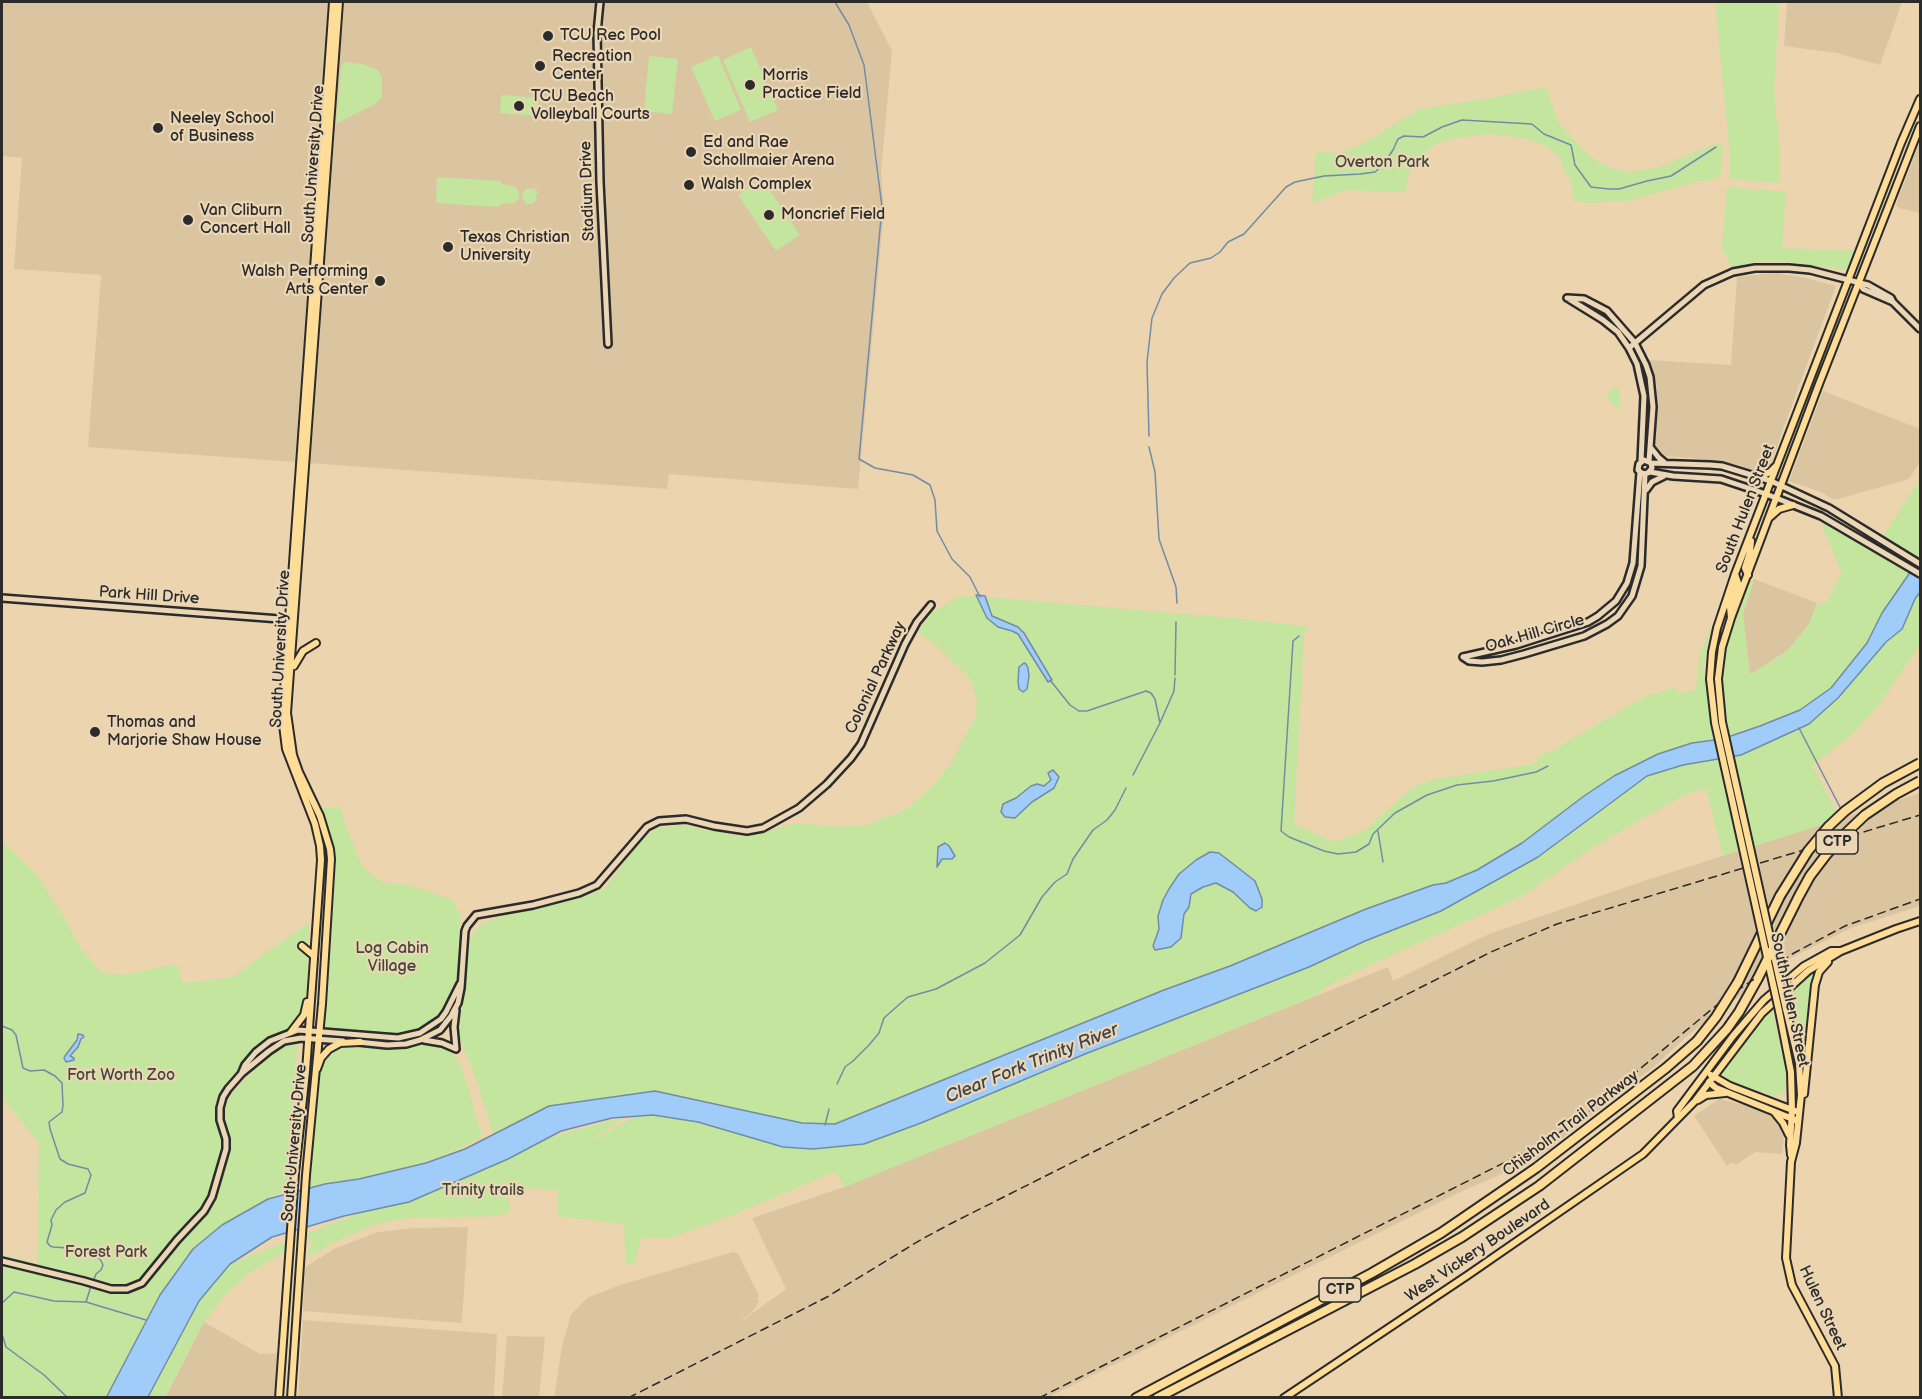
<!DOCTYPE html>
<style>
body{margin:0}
#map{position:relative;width:1922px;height:1399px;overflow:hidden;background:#ebd4ae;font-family:"Balsamiq Sans",sans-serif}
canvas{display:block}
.frame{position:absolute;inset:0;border:3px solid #2b2b2b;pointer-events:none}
</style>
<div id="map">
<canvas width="1922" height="1399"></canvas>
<div class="frame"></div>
</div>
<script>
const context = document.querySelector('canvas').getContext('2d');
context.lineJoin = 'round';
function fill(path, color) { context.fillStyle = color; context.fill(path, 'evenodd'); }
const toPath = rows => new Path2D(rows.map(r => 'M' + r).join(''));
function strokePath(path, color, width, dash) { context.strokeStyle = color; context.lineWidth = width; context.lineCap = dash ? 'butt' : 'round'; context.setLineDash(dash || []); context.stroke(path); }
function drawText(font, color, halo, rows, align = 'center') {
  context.font = font + ' "Balsamiq Sans",sans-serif'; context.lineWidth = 4.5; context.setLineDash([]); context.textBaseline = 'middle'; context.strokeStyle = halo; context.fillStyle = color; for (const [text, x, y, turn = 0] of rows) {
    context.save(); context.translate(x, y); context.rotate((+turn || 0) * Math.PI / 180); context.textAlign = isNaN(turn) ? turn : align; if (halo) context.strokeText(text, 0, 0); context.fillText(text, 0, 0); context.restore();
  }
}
fill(toPath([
 [2,2,867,2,892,51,881,171,884,211,858,489,669,474,667,489,88,447,101,275,14,269,22,158,2,156],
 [1787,2,1902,2,1880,65,1837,53,1784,46],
 [1920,141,1920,213,1899,208,1896,205],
 [1776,273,1806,278,1836,286,1782,432,1771,465,1765,463,1764,467,1756,465,1754,470,1701,459,1654,455,1657,388,1649,360,1731,365,1737,277],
 [1823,391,1920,429,1920,462,1909,479,1834,500,1821,492,1789,481],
 [1754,579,1817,603,1809,624,1788,650,1750,675,1743,614],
 [1920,793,1920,906,1851,928,1789,959,1688,1035,1657,1064,1536,1159,1458,1193,1049,1397,554,1398,562,1346,571,1315,587,1298,620,1285,733,1252,738,1254,759,1296,757,1299,759,1302,754,1310,739,1323,786,1289,752,1218,844,1187,1388,967,1393,981,1489,934,1647,880],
 [1719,1099,1749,1106,1776,1119,1782,1128,1784,1134,1782,1154,1755,1152,1736,1165,1733,1162,1727,1166,1694,1116],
 [468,1227,462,1323,303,1311,305,1267,336,1248,378,1232,414,1228],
 [303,1320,497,1334,494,1397,298,1398],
 [204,1322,260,1354,279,1353,275,1397,165,1398],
 [507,1336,545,1337,539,1397,502,1397]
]), '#dbc5a0');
fill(toPath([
 [1715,2,1779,2,1774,92,1780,155,1779,183,1730,179,1729,143],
 [751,47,778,110,750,122,723,60],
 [718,55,741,110,715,121,691,67],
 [649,56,678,59,672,114,644,111],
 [345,62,363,64,378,70,382,78,382,97,375,104,336,124,341,67],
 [1546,87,1558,122,1588,155,1610,168,1625,172,1657,168,1718,143,1723,146,1721,174,1712,180,1698,181,1628,201,1591,203,1573,201,1572,181,1564,171,1560,157,1544,145,1524,138,1489,134,1450,139,1434,145,1420,157,1409,173,1406,190,1403,192,1346,190,1312,203,1316,152,1340,153,1364,143,1419,109,1491,98],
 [501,95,538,98,537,116,500,113],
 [437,177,501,181,501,184,516,187,519,192,519,198,515,203,500,204,500,207,436,203],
 [762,179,800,235,776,251,738,195],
 [1727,187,1786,192,1782,248,1856,251,1848,270,1786,262,1757,262,1731,267,1722,248],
 [528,188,535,189,538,193,535,197,537,200,532,204,527,204,522,198,523,192],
 [1615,387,1618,388,1620,392,1621,405,1618,407,1615,407,1607,397,1607,394],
 [1920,479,1920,645,1877,707,1848,738,1812,765,1840,819,1723,856,1706,788,1684,795,1595,846,1522,896,1379,961,1327,986,1315,996,844,1187,836,1171,742,1211,671,1238,641,1237,635,1263,626,1265,624,1224,557,1216,558,1190,534,1188,508,1197,510,1212,496,1216,407,1218,375,1224,349,1235,307,1257,312,1240,301,1238,286,1251,249,1273,228,1292,204,1322,165,1397,148,1398,199,1301,230,1264,558,1135,625,1117,585,1143,652,1108,766,1141,770,1116,656,1092,549,1106,494,1135,473,1071,457,1032,471,937,480,925,502,916,569,901,605,888,638,844,656,828,681,825,745,837,796,823,837,827,866,825,905,810,930,789,950,765,976,716,977,698,969,677,936,645,917,632,931,613,960,596,985,597,1245,619,1309,627,1304,634,1294,824,1334,842,1364,831,1412,788,1434,779,1534,764,1537,762,1537,756,1550,752,1646,696,1673,688,1676,688,1679,693,1696,690,1700,653,1711,625,1704,664,1704,678,1723,678,1728,638,1750,581,1754,579,1743,614,1750,674,1776,659,1788,650,1809,624,1817,603,1825,604,1842,573,1826,536,1821,520,1874,550],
 [340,806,348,832,361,863,370,874,385,883,409,885,453,900,461,917,456,985,452,997,448,1007,435,1022,416,1032,403,1035,378,1035,326,1030,324,1027,328,940,334,863,327,825,320,809],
 [2,841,36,874,65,919,81,949,101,972,123,975,177,964,183,983,234,977,266,952,309,923,307,987,303,1011,292,1027,268,1039,252,1052,219,1100,217,1109,218,1115,233,1092,256,1066,279,1049,298,1042,287,1190,262,1202,222,1225,193,1249,160,1295,106,1397,2,1397,2,1255,37,1263,39,1143,2,1097],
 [1819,967,1812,985,1803,1075,1790,1008,1794,1007,1792,997,1786,993],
 [1772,1008,1785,1066,1786,1086,1783,1093,1775,1097,1763,1091,1761,1094,1729,1081,1723,1079,1720,1074,1721,1069],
 [323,1043,381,1049,426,1043,442,1046,453,1052,463,1071,482,1137,463,1147,426,1163,359,1181,308,1188]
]), '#c3e59e');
const water = toPath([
 [1920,558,1920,592,1915,599,1902,629,1886,642,1838,698,1809,724,1741,755,1683,765,1647,776,1538,857,1441,911,1365,941,1309,967,1085,1054,921,1123,864,1144,813,1149,783,1147,698,1122,653,1115,612,1118,561,1131,508,1159,409,1202,344,1216,272,1237,230,1264,199,1301,148,1397,106,1398,160,1295,193,1249,222,1225,268,1199,325,1184,359,1179,426,1163,465,1149,549,1106,655,1091,802,1123,835,1124,1164,990,1230,966,1366,909,1433,885,1446,883,1477,870,1522,843,1584,796,1614,776,1658,754,1692,743,1722,739,1760,726,1800,710,1831,688,1867,643,1882,613,1920,558],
 [976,595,985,596,992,616,1018,627,1024,633,1052,680,1048,682,1018,634,1012,631,998,627,987,618,976,595],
 [1024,663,1026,664,1028,668,1029,676,1027,689,1023,692,1019,689,1018,681,1019,667,1024,663],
 [1053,770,1059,777,1054,788,1032,802,1015,818,1005,817,1001,812,1003,804,1016,798,1031,786,1037,784,1044,786,1051,780,1048,773,1053,770],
 [945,843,949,846,955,856,952,859,942,859,937,867,938,847,945,843],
 [1210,852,1219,853,1255,881,1262,899,1262,907,1256,911,1250,908,1233,892,1216,883,1203,887,1191,894,1189,907,1184,914,1181,938,1171,947,1155,950,1153,946,1159,929,1158,916,1163,900,1169,889,1179,874,1196,860,1210,852],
 [78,1034,83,1035,84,1037,81,1039,78,1047,70,1056,74,1058,74,1060,66,1062,64,1058,65,1056,77,1040,78,1034]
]);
fill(water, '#a0ccfa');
strokePath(water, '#718ca7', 1.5);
strokePath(toPath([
 [835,2,849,25,864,65,882,207,859,459,875,468,913,475,930,485,935,500,937,531,952,559,970,577,980,597],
 [1149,436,1147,362,1152,318,1162,294,1174,278,1190,263,1211,258,1220,252,1228,242,1244,234,1286,187,1295,182,1324,176,1360,174,1375,172,1383,165,1393,150,1398,139,1404,136,1423,137,1442,127,1462,120,1532,124,1544,134,1571,145,1575,165,1591,187,1609,189,1619,189,1647,181,1671,176,1716,147],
 [1149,447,1155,472,1159,539,1176,587,1177,603],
 [1299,636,1293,641,1292,657,1281,831,1289,837,1324,851,1338,854,1356,852,1369,844,1373,834,1395,813,1427,795,1457,785,1493,781,1536,772,1548,766],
 [1175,675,1176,622],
 [1050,680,1070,705,1079,711,1087,711,1146,691,1151,693,1155,699,1160,723,1133,775],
 [1160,723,1174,691,1175,678],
 [1799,728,1842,811],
 [1378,831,1383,862],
 [2,1026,12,1030,16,1035,23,1068,30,1071,44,1070,55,1076,62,1083,63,1105,62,1112,49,1122,50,1129,60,1159,68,1164,88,1169,91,1175,85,1193,65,1202,56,1210,51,1220,52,1225,47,1242,50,1246,53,1247,84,1249,100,1259,103,1265,101,1270,96,1274,93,1282],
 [837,1084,845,1067,853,1061,869,1045,879,1033,884,1018,902,1002,908,997,936,989,985,963,1020,935,1042,897,1055,882,1067,874,1073,859,1093,830,1107,820,1115,810,1126,788],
 [825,1125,829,1109],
 [91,1286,86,1302,146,1320],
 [2,1303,14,1292,54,1301,86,1302],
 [2,1334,6,1347,44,1375,68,1398]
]), '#718ca7', 1.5);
const minor = toPath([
 [600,2,597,33,600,182,608,344],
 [1860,284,1863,289,1893,302],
 [1567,298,1584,299,1607,311,1635,343,1646,365,1650,377,1653,407,1649,461],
 [1569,299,1603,320,1618,332,1629,348,1637,364,1644,396,1641,461],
 [1629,348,1704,285,1733,272,1755,268,1789,268,1810,270,1868,285,1891,298,1893,302,1920,329],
 [1651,448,1659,458,1664,462],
 [1651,463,1652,468,1648,473,1643,474,1638,470,1639,464,1644,460,1651,463,1710,465,1722,466,1771,481,1829,508,1920,564],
 [1650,472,1673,476,1721,479,1766,494,1821,516,1920,574],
 [1646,490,1652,482,1664,476],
 [2,598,293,620],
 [1463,657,1469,661,1482,662,1501,660,1524,654,1584,636,1607,624,1618,616,1632,596,1641,566,1645,474],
 [1463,657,1516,645,1588,622,1598,616,1616,601,1627,583,1633,563,1640,472],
 [424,1040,442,1043,456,1049,454,1027,456,1010],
 [358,1042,387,1045,406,1044,420,1040,440,1030,451,1016,458,1003,461,988,465,931,467,926,476,915,533,905,579,893,597,885,647,827,659,821,686,819,714,826,747,831,763,828,799,808,827,784,851,758,861,744,905,644,917,622,931,605],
 [242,1072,245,1065,256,1052,270,1041,298,1030,398,1038,420,1033,441,1019,446,1012,460,984],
 [2,1261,84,1281,111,1289,127,1289,142,1283,177,1240,204,1211,212,1197,226,1149,226,1139,220,1120,220,1108,223,1097,228,1089,242,1073,269,1051,284,1041,301,1038,343,1041]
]);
const major = toPath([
 [1753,476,1763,475,1770,472,1775,467],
 [1770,517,1779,509,1793,505],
 [1748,575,1745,568,1750,552,1751,541],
 [1731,618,1730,607,1738,583,1735,574],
 [294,666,303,651,316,643],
 [1710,679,1712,652,1717,628,1735,574,1901,143,1920,99],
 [1718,679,1722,647,1731,618,1819,384,1920,126],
 [302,946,314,956],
 [1786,1009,1799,1063,1801,1095,1796,1143,1791,1162,1786,1258,1792,1285,1835,1366,1838,1398],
 [1779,1011,1791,1072,1792,1110,1790,1145,1791,1155],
 [291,1032,304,1015,307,1002],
 [317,1069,321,1058,329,1049,340,1043,360,1042],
 [1711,1075,1730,1086,1795,1111],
 [1709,1082,1716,1088,1795,1120],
 [1804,1094,1815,985,1819,972,1828,962],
 [1698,1100,1706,1095,1725,1093],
 [1775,1113,1783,1123,1789,1135],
 [1678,1118,1677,1111,1733,1036,1764,1000,1804,966,1831,951,1840,951],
 [279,1398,295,1173,306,1071,321,860,320,846,315,824,286,749,282,717,333,2],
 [291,1398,306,1175,322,1004,331,859,330,849,320,816,299,772,293,755,287,713,339,2],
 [1284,1398,1468,1275,1643,1154,1695,1101,1762,1013,1808,971,1841,951,1896,929,1920,921]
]);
const highway = toPath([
 [1738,982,1780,896],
 [1136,1398,1372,1273,1441,1233,1536,1168,1666,1068,1697,1041],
 [1157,1398,1415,1264,1462,1237,1539,1186,1693,1066,1727,1029,1739,1012,1758,978]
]);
strokePath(minor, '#2b2b2b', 10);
strokePath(major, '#2b2b2b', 10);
strokePath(highway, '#2b2b2b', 12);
strokePath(minor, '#ebd6b5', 5);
strokePath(major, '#ffdd96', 6);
strokePath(highway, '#ffdd96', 8);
strokePath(toPath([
 [628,1398,827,1297,922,1239,952,1223,1491,952,1557,924,1920,815],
 [1039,1398,1533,1148,1562,1131,1593,1108,1724,999,1794,953,1845,926,1920,899]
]), '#2b2b2b', 1.5, [9, 4.5]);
const majorBridge = toPath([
 [1710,679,1715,723,1779,1011],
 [1718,679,1722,722,1786,1009]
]);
const highwayBridge = toPath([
 [1780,896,1808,851,1828,827,1845,811,1883,783,1920,763],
 [1758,978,1799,896,1810,876,1826,855,1846,833,1865,815,1896,794,1920,781],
 [1697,1041,1716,1017,1738,982]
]);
strokePath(majorBridge, '#2b2b2b', 10, []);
strokePath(highwayBridge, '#2b2b2b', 12, []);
strokePath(majorBridge, '#ffdd96', 6);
strokePath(highwayBridge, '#ffdd96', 8);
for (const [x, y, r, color] of [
 [548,36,6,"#2b2b2b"],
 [540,66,6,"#2b2b2b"],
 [750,85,6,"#2b2b2b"],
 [519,106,6,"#2b2b2b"],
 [158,128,6,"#2b2b2b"],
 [691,152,6,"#2b2b2b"],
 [689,185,6,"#2b2b2b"],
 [769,215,6,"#2b2b2b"],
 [188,220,6,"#2b2b2b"],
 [448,247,6,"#2b2b2b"],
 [380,281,6,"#2b2b2b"],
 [95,732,6,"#2b2b2b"]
]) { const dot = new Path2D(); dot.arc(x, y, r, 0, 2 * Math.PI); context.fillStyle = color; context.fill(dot); strokePath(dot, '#ebd6b5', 2); }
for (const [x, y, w] of [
 [1837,842,42],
 [1340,1290,42]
]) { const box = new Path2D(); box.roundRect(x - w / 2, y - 12, w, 24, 4.5); context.fillStyle = '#ebd6b5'; context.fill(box); strokePath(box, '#2b2b2b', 1.5); }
drawText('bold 15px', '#2b2b2b', null, [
 ["CTP",1837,842],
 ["CTP",1340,1290]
]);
drawText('16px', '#2b2b2b', '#ebd6b5', [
 ["TCU Rec Pool",560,36],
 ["Recreation",552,57],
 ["Center",552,75],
 ["Morris",762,76],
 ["Practice Field",762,94],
 ["TCU Beach",531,97],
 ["Volleyball Courts",531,115],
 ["Neeley School",170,119],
 ["of Business",170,137],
 ["Ed and Rae",703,143],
 ["Schollmaier Arena",703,161],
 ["Walsh Complex",701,185],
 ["Van Cliburn",200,211],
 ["Concert Hall",200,229],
 ["Moncrief Field",781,215],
 ["Texas Christian",460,238],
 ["University",460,256],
 ["Walsh Performing",368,272,"right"],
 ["Arts Center",368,290,"right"],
 ["Thomas and",107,723],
 ["Marjorie Shaw House",107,741]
], 'left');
drawText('16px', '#42473c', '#ebd6b5', [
 ["Overton Park",1382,163],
 ["Log Cabin",392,949],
 ["Village",392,967],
 ["Fort Worth Zoo",121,1076],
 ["Trinity trails",483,1191],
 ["Forest Park",106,1253]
]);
drawText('16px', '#2b2b2b', '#ebd6b5', [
 ["South University Drive",314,164,-86],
 ["Stadium Drive",588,191,-92],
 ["South Hulen Street",1746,509,-69],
 ["Park Hill Drive",149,596,4],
 ["Oak Hill Circle",1535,634,-16],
 ["South University Drive",281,649,-87],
 ["Colonial Parkway",876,678,-65],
 ["South Hulen Street",1789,1000,78],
 ["Chisholm Trail Parkway",1571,1124,-37],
 ["South University Drive",295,1143,-85],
 ["West Vickery Boulevard",1478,1251,-34],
 ["Hulen Street",1822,1308,65]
]);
drawText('italic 18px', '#3d434a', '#ebd6b5', [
 ["Clear Fork Trinity River",1032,1064,-22]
]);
</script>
